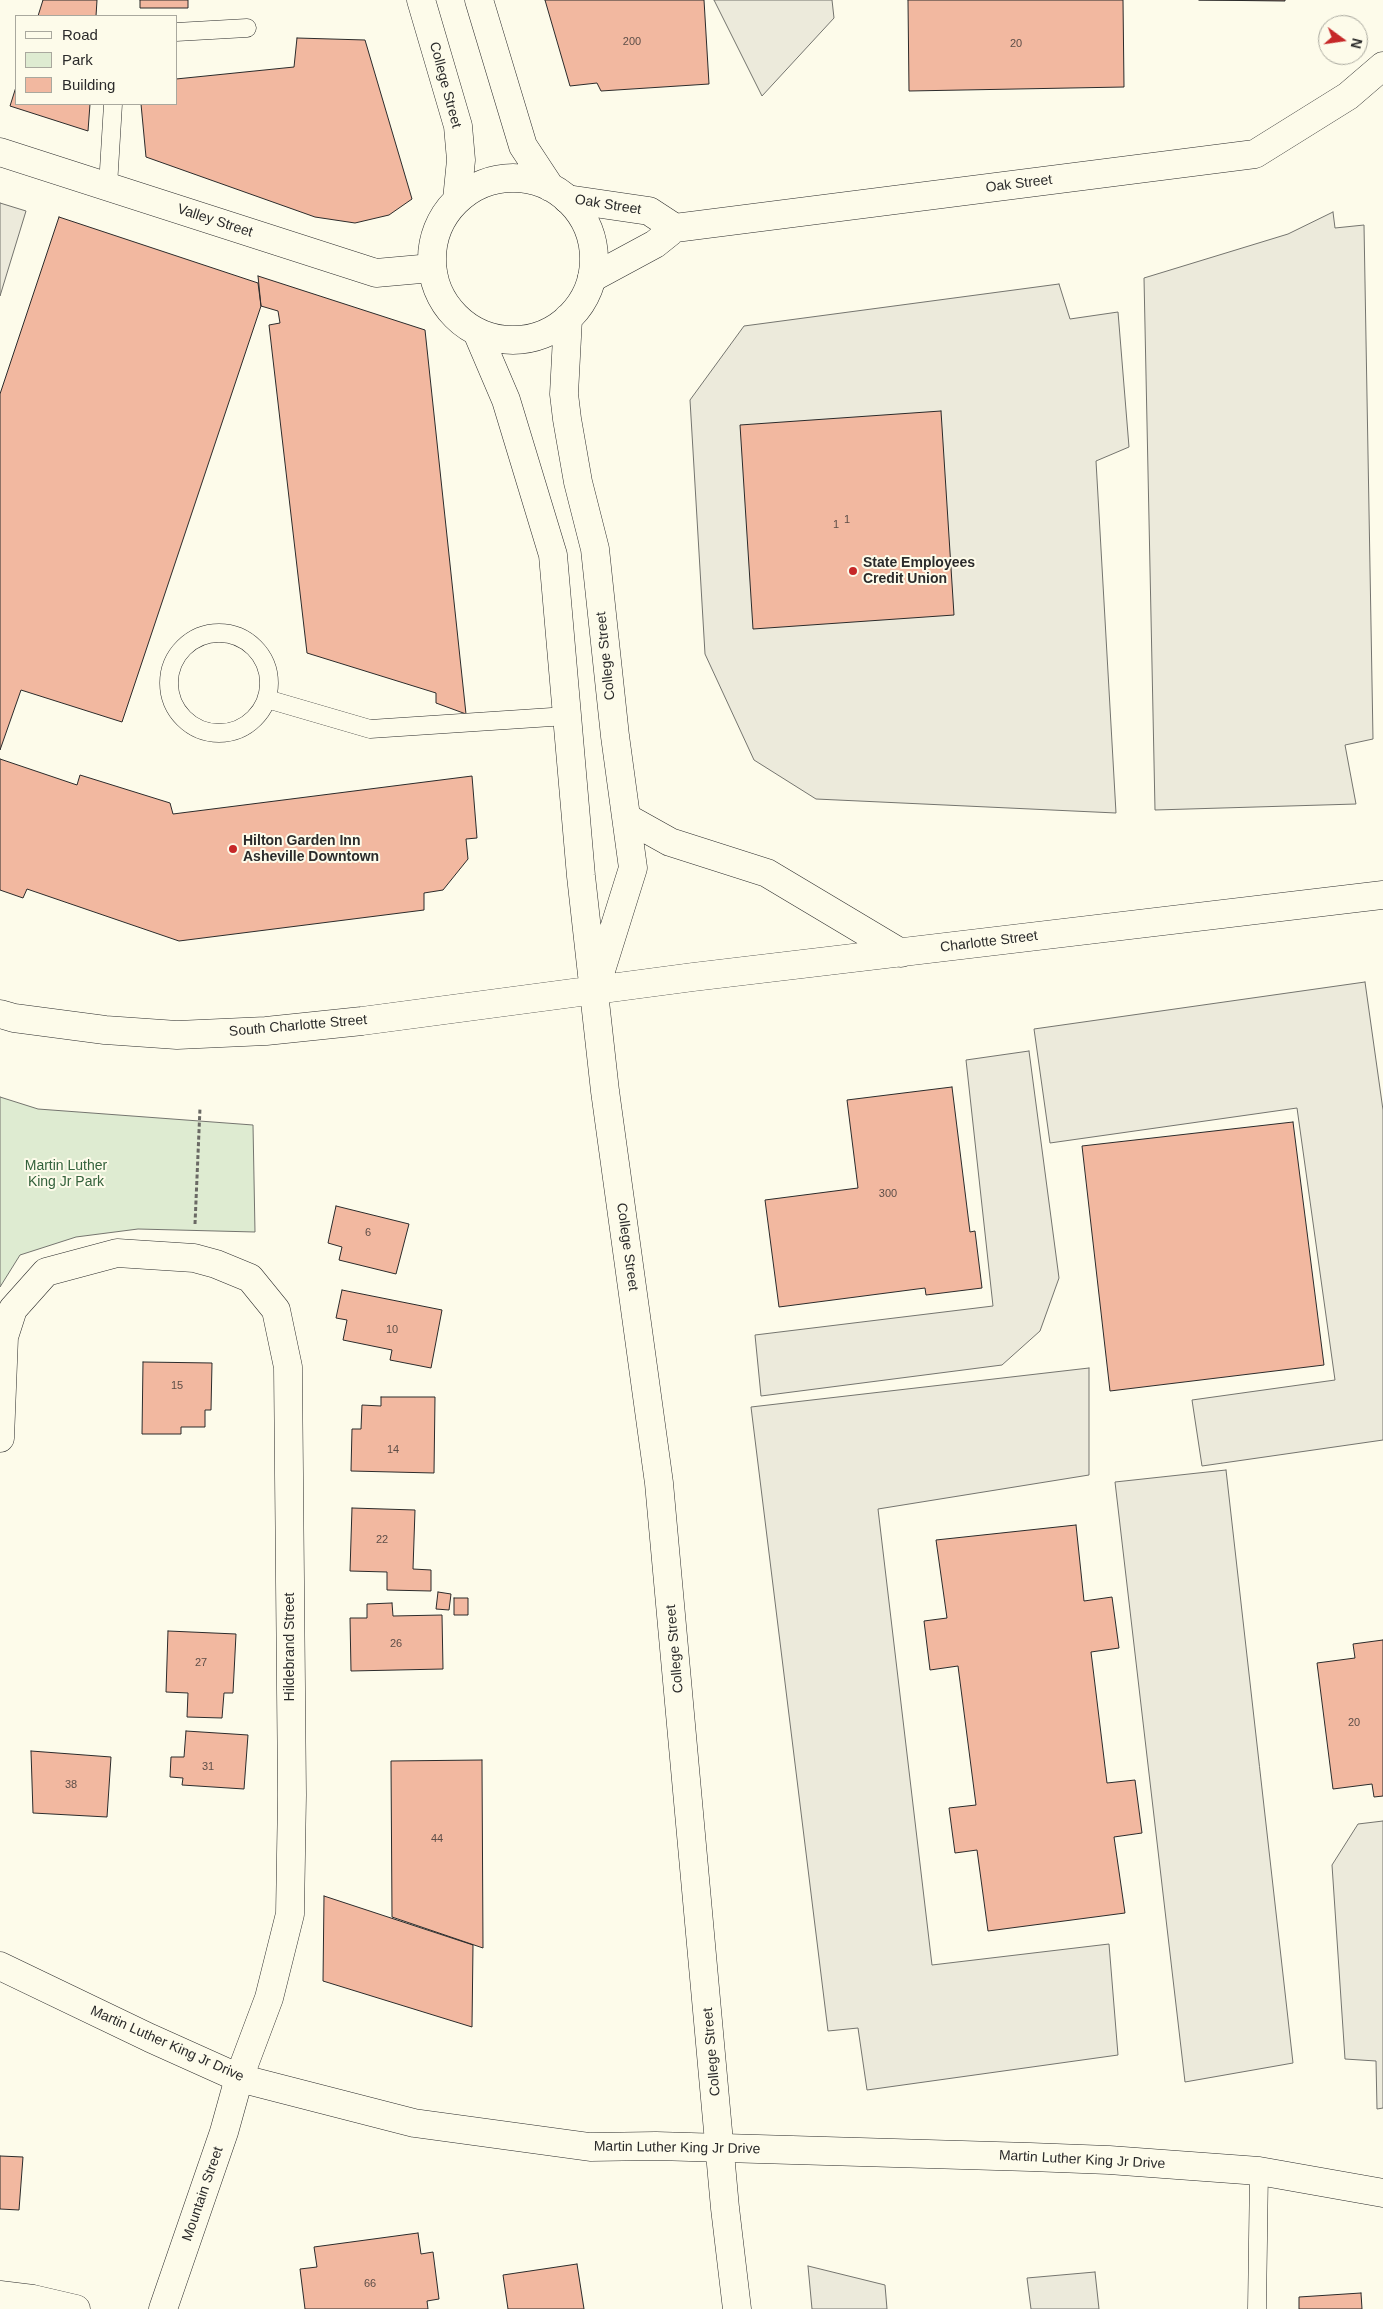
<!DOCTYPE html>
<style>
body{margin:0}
#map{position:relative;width:1383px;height:2309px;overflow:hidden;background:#fdfbea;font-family:Arial,sans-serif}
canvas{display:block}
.legend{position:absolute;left:15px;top:15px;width:162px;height:90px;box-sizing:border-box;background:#fdfbea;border:1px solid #a9a89e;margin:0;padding:6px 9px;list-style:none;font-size:15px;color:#2b2b2b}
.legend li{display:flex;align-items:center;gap:10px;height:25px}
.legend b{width:25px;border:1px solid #a9a89e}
.north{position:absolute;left:1318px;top:15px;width:50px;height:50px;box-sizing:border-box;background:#fdfbea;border:1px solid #a9a89e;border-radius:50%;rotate:104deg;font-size:14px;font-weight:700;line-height:20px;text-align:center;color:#2b2b2b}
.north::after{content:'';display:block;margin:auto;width:18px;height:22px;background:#c62828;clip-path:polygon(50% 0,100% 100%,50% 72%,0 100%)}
</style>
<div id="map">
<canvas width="1383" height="2309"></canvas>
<ul class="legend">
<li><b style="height:6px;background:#fdfbea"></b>Road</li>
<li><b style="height:14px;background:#deebd1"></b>Park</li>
<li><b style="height:14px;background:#f2b8a0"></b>Building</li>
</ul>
<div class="north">N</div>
</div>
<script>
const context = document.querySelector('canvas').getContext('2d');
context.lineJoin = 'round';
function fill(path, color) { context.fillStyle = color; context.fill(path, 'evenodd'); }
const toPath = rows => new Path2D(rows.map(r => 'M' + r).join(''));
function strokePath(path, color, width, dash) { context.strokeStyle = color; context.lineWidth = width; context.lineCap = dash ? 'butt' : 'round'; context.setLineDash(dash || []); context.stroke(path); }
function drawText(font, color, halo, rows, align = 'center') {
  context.font = font + ' Arial,sans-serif'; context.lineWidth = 4; context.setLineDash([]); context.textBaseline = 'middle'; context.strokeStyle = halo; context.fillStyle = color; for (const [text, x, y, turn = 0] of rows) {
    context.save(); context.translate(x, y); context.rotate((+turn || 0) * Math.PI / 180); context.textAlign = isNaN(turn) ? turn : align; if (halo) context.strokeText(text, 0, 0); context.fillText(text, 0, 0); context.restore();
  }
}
const green = toPath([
 [0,1097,38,1109,253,1125,255,1232,138,1229,76,1237,20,1255,0,1287,0,1097]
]);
fill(green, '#deebd1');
strokePath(green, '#74746e', 1);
const parking = toPath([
 [714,0,832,0,834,18,762,96,714,0],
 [0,203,26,211,0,296,0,203],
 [1333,212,1335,228,1364,225,1373,739,1345,745,1356,804,1155,810,1144,278,1288,234,1333,212],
 [1059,284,1070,319,1118,312,1129,447,1096,461,1116,813,816,799,754,760,705,654,690,400,744,326,1059,284],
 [1365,982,1383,1110,1383,1440,1202,1466,1192,1400,1335,1380,1297,1108,1050,1143,1034,1029,1365,982],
 [1029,1051,1059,1278,1040,1331,1002,1365,761,1396,755,1335,993,1306,966,1060,1029,1051],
 [1089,1368,1089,1475,878,1509,932,1965,1109,1944,1118,2055,867,2090,858,2028,828,2031,751,1407,1089,1368],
 [1226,1470,1293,2063,1185,2082,1115,1482,1226,1470],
 [1383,1821,1383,2108,1377,2109,1376,2061,1345,2059,1332,1865,1358,1824,1383,1821],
 [808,2266,885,2285,887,2309,812,2309,808,2266],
 [1095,2272,1099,2309,1031,2309,1027,2278,1095,2272]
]);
fill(parking, '#eceadb');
strokePath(parking, '#74746e', 1);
const building = toPath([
 [43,0,97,0,96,16,38,16,43,0],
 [140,0,188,0,188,8,140,8,140,0],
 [545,0,704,0,709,84,601,91,597,83,570,86,545,0],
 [908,0,1123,0,1124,87,909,91,908,0],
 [1199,0,1285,0,1285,1,1199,0],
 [297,38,365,40,412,199,389,215,355,223,315,217,146,157,141,104,176,104,176,79,294,67,297,38],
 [16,87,16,104,90,104,88,131,10,106,16,87],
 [59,217,258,283,261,306,122,722,21,690,0,750,0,394,59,217],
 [258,276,425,330,466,714,436,703,436,693,307,653,269,325,280,323,278,311,261,306,258,276],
 [941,411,954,615,753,629,740,425,941,411],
 [0,759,77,785,80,775,170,803,173,814,472,776,477,838,466,839,468,859,443,890,424,893,424,910,179,941,27,889,23,898,0,890,0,759],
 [952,1087,970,1232,975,1231,982,1288,926,1295,925,1288,779,1307,765,1200,858,1188,847,1100,952,1087],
 [1293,1122,1324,1365,1110,1391,1082,1146,1293,1122],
 [336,1206,409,1224,396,1274,339,1260,342,1247,328,1243,336,1206],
 [342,1290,442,1310,431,1368,390,1360,392,1350,343,1340,347,1320,336,1318,342,1290],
 [143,1362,212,1363,211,1410,205,1410,205,1427,181,1427,181,1434,142,1434,143,1362],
 [381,1397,435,1397,434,1473,351,1471,352,1429,361,1429,362,1405,381,1406,381,1397],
 [352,1508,415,1510,413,1569,431,1570,431,1591,387,1590,387,1572,350,1571,352,1508],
 [1076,1525,1084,1601,1112,1597,1119,1648,1091,1652,1107,1783,1135,1780,1142,1833,1114,1837,1125,1913,988,1931,977,1850,955,1853,949,1808,976,1805,958,1666,930,1670,924,1621,947,1618,936,1540,1076,1525],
 [438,1592,451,1594,449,1610,436,1609,438,1592],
 [454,1598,468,1598,468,1615,454,1615,454,1598],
 [392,1603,393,1616,442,1615,443,1669,351,1671,350,1618,367,1618,367,1604,392,1603],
 [168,1631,236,1634,233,1693,224,1693,222,1718,187,1717,188,1693,166,1692,168,1631],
 [1383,1640,1383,1796,1374,1797,1372,1784,1333,1789,1317,1663,1355,1658,1353,1644,1383,1640],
 [186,1731,248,1735,244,1789,182,1785,183,1778,170,1777,171,1757,184,1757,186,1731],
 [31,1751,111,1757,107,1817,33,1813,31,1751],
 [482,1760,483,1948,392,1917,391,1761,482,1760],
 [324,1896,473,1945,472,2027,323,1981,324,1896],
 [0,2156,23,2157,19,2210,0,2209,0,2156],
 [418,2233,421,2254,433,2252,439,2299,427,2301,428,2309,305,2309,300,2269,317,2267,314,2247,418,2233],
 [577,2264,584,2309,508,2309,503,2275,577,2264],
 [1361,2293,1362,2309,1299,2309,1299,2297,1361,2293]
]);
fill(building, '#f2b8a0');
strokePath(building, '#2b2b2b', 1);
const lane = toPath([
 [176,32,247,28],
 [108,186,113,104],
 '169 683a50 50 0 1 1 100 0a50 50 0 1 1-100 0Z',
 [267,699,370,729,567,716],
 [1257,2309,1259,2171]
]);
const street = toPath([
 [0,152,376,273,432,268],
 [0,1438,4,1337,13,1309,46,1272,117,1253,194,1258,216,1264,250,1278,276,1310,288,1367,292,1795,290,1914,269,1998,239,2078,224,2132,163,2309],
 [0,2295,33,2299,76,2309]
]);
const secondary = toPath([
 [567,199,649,211,675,228],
 [592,278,655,244,675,228,1255,154,1348,96,1383,66],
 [0,1966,150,2038,239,2078,414,2123,590,2147,656,2146,1030,2157,1109,2160,1259,2171,1383,2193]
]);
const primary = toPath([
 [421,0,458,126,461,160,457,200],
 [479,0,523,146,550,187],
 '432 259a81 81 0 1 1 162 0a81 81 0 1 1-162 0Z',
 [568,318,564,394,567,419,578,482,595,549,615,736,633,868,598,980],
 [477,332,506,400,553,555,581,876,605,1091,659,1483,725,2208,737,2309],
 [627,818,670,842,767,873,901,953],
 [0,1014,14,1018,105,1030,177,1035,266,1031,362,1021,693,977,1383,895]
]);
strokePath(lane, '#2b2b2b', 19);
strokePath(street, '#2b2b2b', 29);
strokePath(secondary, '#2b2b2b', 29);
strokePath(primary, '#2b2b2b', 29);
strokePath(toPath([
 [195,1224,200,1108]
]), '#6a6964', 3, [4, 2.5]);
strokePath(lane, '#fdfbea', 18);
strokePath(street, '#fdfbea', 28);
strokePath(secondary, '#fdfbea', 28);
strokePath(primary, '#fdfbea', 28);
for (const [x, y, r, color] of [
 [853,571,5,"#c62828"],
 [233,849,5,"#c62828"]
]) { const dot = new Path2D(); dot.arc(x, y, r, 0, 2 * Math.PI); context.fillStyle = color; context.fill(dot); strokePath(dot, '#fdfbea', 2); }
drawText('11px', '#5d4e48', null, [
 ["200",632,42],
 ["20",1016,44],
 ["1",847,520],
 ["1",836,525],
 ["300",888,1194],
 ["6",368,1233],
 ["10",392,1330],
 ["15",177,1386],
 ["14",393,1450],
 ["22",382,1540],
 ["26",396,1644],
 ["27",201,1663],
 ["20",1354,1723],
 ["31",208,1767],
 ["38",71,1785],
 ["44",437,1839],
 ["66",370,2284]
]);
drawText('14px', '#2b2b2b', '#fdfbea', [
 ["College Street",445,85,75],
 ["Oak Street",1019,184,-7],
 ["Oak Street",608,205,9],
 ["Valley Street",215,221,18],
 ["College Street",606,656,-96],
 ["Charlotte Street",989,942,-7],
 ["South Charlotte Street",298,1026,-5],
 ["College Street",627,1247,82],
 ["Hildebrand Street",290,1647,-90],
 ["College Street",675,1649,-95],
 ["Martin Luther King Jr Drive",167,2044,24],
 ["College Street",712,2052,-95],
 ["Martin Luther King Jr Drive",677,2148,1],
 ["Martin Luther King Jr Drive",1082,2160,3],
 ["Mountain Street",203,2194,-71]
]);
drawText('bold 14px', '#2b2b2b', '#fdfbea', [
 ["State Employees",863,563],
 ["Credit Union",863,579],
 ["Hilton Garden Inn",243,841],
 ["Asheville Downtown",243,857]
], 'left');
drawText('14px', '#34623c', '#fdfbea', [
 ["Martin Luther",66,1166],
 ["King Jr Park",66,1182]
]);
</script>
